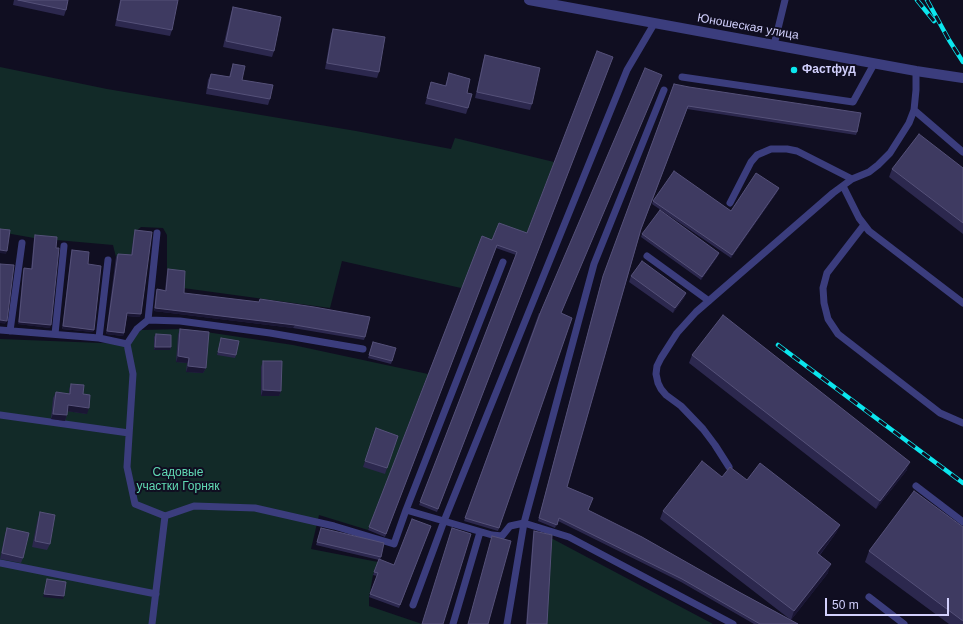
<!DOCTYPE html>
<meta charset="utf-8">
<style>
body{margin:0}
#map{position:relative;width:963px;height:624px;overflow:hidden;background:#100e21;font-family:Arial,sans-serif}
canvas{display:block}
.scale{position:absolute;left:825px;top:598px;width:124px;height:18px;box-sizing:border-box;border:2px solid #d2d0fd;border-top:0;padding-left:5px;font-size:12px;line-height:14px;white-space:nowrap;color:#d2d0fd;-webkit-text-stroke:3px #100e21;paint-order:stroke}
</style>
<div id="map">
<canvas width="963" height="624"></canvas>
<div class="scale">50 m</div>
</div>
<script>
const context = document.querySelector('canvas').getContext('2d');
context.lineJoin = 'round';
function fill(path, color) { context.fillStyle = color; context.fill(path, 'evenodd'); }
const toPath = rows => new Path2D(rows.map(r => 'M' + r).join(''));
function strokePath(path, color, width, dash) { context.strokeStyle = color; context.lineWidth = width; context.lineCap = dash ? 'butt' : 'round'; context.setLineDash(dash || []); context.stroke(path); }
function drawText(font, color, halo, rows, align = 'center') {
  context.font = font + ' Arial,sans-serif'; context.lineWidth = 4; context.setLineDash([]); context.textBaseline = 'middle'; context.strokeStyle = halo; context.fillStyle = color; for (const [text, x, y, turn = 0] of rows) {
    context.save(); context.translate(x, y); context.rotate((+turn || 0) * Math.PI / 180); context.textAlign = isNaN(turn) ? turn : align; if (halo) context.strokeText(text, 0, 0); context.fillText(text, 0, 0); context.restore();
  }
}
fill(toPath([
 [0,67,107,89,356,131,451,149,455,138,554,162,526,236,491,243,461,288,342,261,330,308,183,288,184,274,167,272,167,235,163,228,141,227,135,232,131,258,116,257,113,245,34,238,0,232],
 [186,329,293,345,428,374,368,530,319,515,311,549,378,562,373,575,369,597,369,606,422,624,0,624,0,339,127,344,141,330],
 [551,538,713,624,546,624]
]), '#122a28');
strokePath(toPath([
 [774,45,785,0],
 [682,77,853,102,874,64],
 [914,110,963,152],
 [843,186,859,218,869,231,963,303],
 [730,203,751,162,757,155,771,149,787,149,797,151,852,179],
 [864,225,827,273,823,288,824,303,828,319,838,334,940,413,963,423],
 [647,256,709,301],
 [148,320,157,233],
 [0,330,99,338,127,344,133,374,127,467,135,504,165,516,194,506,255,508,334,526,394,544,406,510,492,535,502,536,510,526,524,523,569,537,733,624],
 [10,331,22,243],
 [55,334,64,246],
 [99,338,108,260],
 [127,344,137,329,148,320,180,321,270,333,363,349],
 [0,415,129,433],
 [729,467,715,445,703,429,681,406,666,395,661,389,658,383,656,374,657,366,661,358,677,333,696,312,833,193,852,179,869,172,878,165,890,153,909,123,914,110,916,90,916,71],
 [916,486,963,522],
 [406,510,503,262],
 [0,563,156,594],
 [869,597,904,624],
 [413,605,444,521,627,70,654,24],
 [152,624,165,516],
 [453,624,480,532],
 [507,624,524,523,594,264,664,90]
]), '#3b3d7d', 7);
strokePath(toPath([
 [529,0,916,71,963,78]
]), '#3b3d7d', 10);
const rail = toPath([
 [917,0,934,21],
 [927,0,949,40,963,62],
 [778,345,963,483]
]);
strokePath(rail, '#0be6ee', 4.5);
strokePath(rail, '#100e21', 3, [9]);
fill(toPath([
 [14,0,68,0,66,10,64,16,13,5],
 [120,0,178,0,172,30,170,36,115,26],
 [233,7,274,51,272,57,223,47,231,13],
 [333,29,379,72,377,78,325,69,331,34],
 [485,55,532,104,530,110,475,98,483,61],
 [613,57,437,512,419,505,516,255,496,248,385,537,368,530,482,236,492,240,527,233],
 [233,64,242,80,270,99,268,105,206,94,208,80,211,74,229,77,231,70],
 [449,73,467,93,468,108,466,114,425,104,431,82,445,86],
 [674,84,857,132,856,135,687,109,641,230,567,487,588,510,798,624,754,624,681,582,558,521,555,528,538,521,602,279],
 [963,168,963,234,889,177,892,169],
 [778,191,731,258,652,204,653,201,731,211],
 [135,230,140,317,127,316,124,333,123,336,106,334,116,257,118,254,131,255,134,233],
 [642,234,718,256,701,280,641,237],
 [35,235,50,328,18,324,23,271,24,268,31,269,34,238],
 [72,250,88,264,93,332,62,329,71,253],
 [168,269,184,293,365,337,364,340,293,328,154,311,156,292,157,289,165,290,167,272],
 [631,276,686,293,684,298,673,313,629,282],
 [539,313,561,313,572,318,498,531,464,521],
 [180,329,206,368,203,373,186,372,187,363,176,362,178,335],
 [156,334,171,347,170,350,154,350,154,337],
 [221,338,236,355,235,358,217,355],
 [373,342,392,361,391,364,368,358],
 [692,355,907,470,876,509,689,363],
 [263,361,281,391,279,396,261,396,261,367],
 [71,384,83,394,87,414,67,411,67,415,65,421,51,419,53,398,56,392,69,394,69,389],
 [376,428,398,436,385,474,363,467],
 [722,477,747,480,840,525,836,533,820,555,828,573,791,620,660,519,663,511],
 [40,512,50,544,47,550,32,547,38,518],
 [431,526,399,608,369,597,377,576,373,575,379,560,316,545,321,528,381,557,380,560,394,565],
 [963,527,963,624,949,624,865,562,869,551],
 [7,528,23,558,21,563,0,559,5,534],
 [534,531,547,624,526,624,533,534]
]), '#2c284e');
fill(toPath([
 [779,188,778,191,731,258,732,255],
 [0,250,7,251,6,254,0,253],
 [719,253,718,256,701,280,702,277],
 [686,293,684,298,673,313,675,308],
 [155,308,295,325,293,328,154,311],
 [127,313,141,314,140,317,126,316],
 [0,320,7,321,5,324,0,323],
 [19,322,51,325,50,328,18,324],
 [63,326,94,330,93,332,62,329],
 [107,331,124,333,123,336,106,334],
 [155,347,171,347,170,350,154,350],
 [178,356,189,358,187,363,176,362],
 [188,366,206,368,203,373,186,372],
 [263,390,281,391,279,396,261,396],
 [68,405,89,408,87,414,66,411],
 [53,414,67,415,65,421,51,419],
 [910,462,907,470,876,509,880,501],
 [840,525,836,533,814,562,817,553],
 [831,564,828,573,791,620,794,611],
 [44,594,64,596,63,599,43,597]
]), '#1a1634');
const building = toPath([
 [18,0,68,0,66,10,18,0],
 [121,0,178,0,172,30,117,20,121,0],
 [233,7,281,17,274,51,226,41,233,7],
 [333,29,385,37,379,72,327,63,333,29],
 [597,51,613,57,438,509,420,502,517,252,497,245,386,534,369,527,482,236,492,240,499,223,527,233,597,51],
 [485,55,540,68,532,104,477,92,485,55],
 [233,64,245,66,242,80,273,85,270,99,208,88,211,74,230,77,233,64],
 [645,68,662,75,561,313,572,318,499,528,465,518,541,311,645,68],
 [449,73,470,79,467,93,472,94,468,108,427,98,431,82,446,86,449,73],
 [674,84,689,87,861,113,857,132,688,106,641,229,567,487,593,498,588,510,642,537,739,592,798,624,760,624,682,579,559,518,557,525,539,518,603,276,674,84],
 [919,134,963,168,963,223,892,169,919,134],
 [674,171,731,211,756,173,779,188,732,255,653,201,674,171],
 [660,210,719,253,702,277,642,234,660,210],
 [0,229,10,230,7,251,0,250,0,229],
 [135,230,152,232,141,314,127,313,124,333,107,331,118,254,132,255,135,230],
 [35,235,57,237,56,248,59,248,51,325,19,322,24,268,32,269,35,235],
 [72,250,89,252,88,264,101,266,94,330,63,326,72,250],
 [642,261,686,293,675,308,631,276,642,261],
 [0,264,14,265,7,321,0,320,0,264],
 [168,269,185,271,184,293,259,302,260,299,314,307,370,317,365,337,295,325,155,308,157,289,166,291,168,269],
 [723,315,910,462,880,501,692,355,723,315],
 [180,329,209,332,206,368,188,366,189,358,178,356,180,329],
 [156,334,171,335,171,347,155,347,156,334],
 [221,338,239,341,236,355,218,352,221,338],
 [373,342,396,348,392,361,369,355,373,342],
 [263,361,282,361,281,391,263,390,263,361],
 [71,384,84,385,83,394,90,395,89,408,68,405,67,415,53,414,56,392,70,394,71,384],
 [376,428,398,436,387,468,365,461,376,428],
 [702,461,722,477,730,467,747,480,760,463,840,525,817,553,831,564,794,611,663,511,702,461],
 [914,491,963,527,963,621,869,551,914,491],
 [40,512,55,515,50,544,35,541,40,512],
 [412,519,431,526,400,605,370,594,378,573,374,572,379,559,394,565,412,519],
 [7,528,29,533,23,558,2,553,7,528],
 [321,528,384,543,381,557,317,542,321,528],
 [452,528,471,534,443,624,422,624,452,528],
 [534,531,552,535,547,624,527,624,534,531],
 [492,536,511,541,488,624,468,624,492,536],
 [47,579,66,582,64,596,44,594,47,579]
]);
fill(building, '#3e3a61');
strokePath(building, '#555179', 1);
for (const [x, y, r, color] of [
 [794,70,4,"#0be6ee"]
]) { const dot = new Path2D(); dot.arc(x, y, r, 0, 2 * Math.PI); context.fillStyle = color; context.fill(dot); strokePath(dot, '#100e21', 1.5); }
drawText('12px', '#d2d0fd', '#100e21', [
 ["Юношеская улица",748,27,10]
]);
drawText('bold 12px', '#d2d0fd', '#100e21', [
 ["Фастфуд",802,70]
], 'left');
drawText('12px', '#60d9b3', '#100e21', [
 ["Садовые",178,473],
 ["участки Горняк",178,487]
]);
</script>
